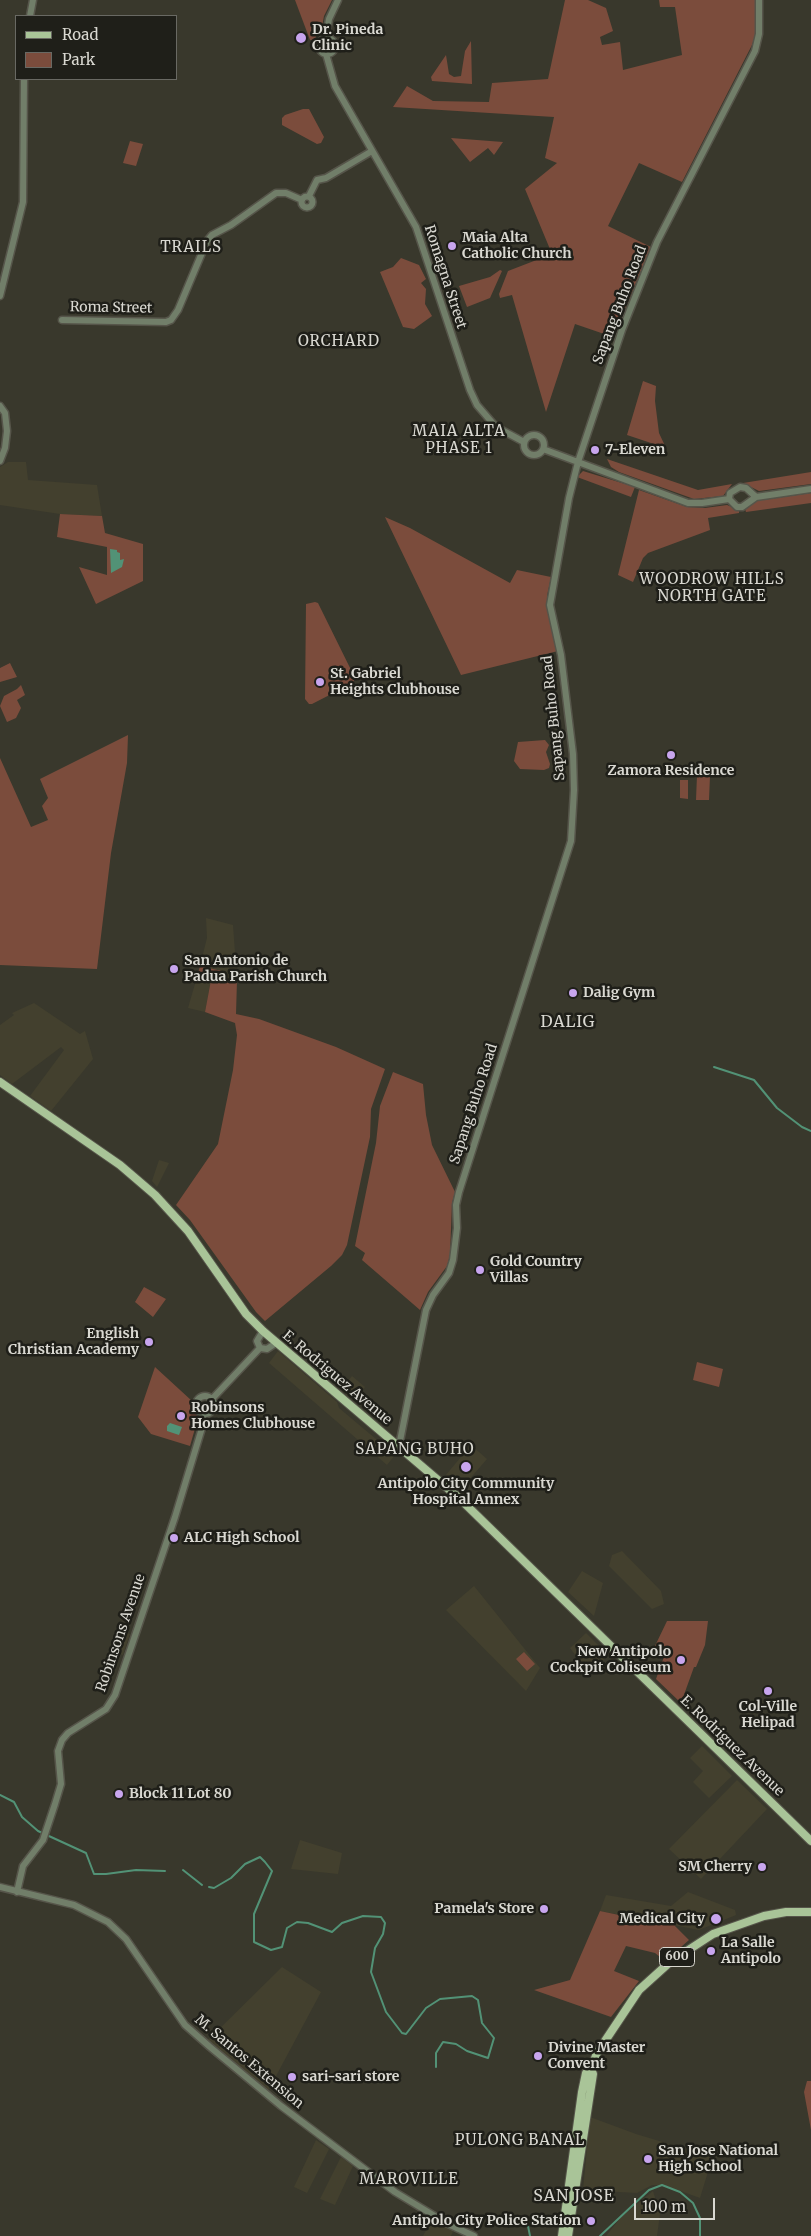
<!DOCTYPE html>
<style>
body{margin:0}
#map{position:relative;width:811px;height:2236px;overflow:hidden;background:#39382c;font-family:Merriweather,serif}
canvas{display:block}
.legend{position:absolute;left:15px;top:15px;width:162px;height:65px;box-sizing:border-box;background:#1f1f19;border:1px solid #696963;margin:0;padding:6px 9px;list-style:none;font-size:15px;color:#d9d8d1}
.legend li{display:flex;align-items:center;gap:10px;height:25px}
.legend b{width:25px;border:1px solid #696963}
.scale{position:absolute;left:634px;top:2198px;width:81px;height:22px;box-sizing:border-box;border:2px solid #d9d8d1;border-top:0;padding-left:6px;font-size:15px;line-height:18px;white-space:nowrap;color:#d9d8d1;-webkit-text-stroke:4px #1f1f19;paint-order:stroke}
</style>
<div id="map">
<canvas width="811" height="2236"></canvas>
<ul class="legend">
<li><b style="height:6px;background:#a9c498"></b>Road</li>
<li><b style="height:14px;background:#7b4c3c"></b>Park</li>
</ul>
<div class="scale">100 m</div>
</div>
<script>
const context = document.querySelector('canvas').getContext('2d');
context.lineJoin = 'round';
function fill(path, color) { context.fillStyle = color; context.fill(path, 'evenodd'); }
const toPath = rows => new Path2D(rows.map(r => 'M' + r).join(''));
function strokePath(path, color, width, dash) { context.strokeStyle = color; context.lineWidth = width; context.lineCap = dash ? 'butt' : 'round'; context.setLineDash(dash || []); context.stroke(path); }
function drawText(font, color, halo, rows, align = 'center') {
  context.font = font + ' Merriweather,serif'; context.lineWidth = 5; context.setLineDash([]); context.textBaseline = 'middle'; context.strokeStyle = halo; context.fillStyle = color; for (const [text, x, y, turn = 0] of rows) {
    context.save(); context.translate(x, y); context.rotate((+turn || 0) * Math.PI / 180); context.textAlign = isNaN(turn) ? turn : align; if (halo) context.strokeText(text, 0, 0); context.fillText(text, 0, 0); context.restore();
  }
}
fill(toPath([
 [8,462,26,462,28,480,97,485,102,516,60,514,0,505,0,467],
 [206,918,233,925,237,980,220,977,222,971,200,966,207,938],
 [197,977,211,980,205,1012,188,1008],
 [34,1003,80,1034,85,1031,93,1059,51,1111,30,1096,64,1050,61,1047,12,1084,0,1075,0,1025,14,1015,12,1013],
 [159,1160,169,1163,157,1187,152,1181],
 [278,1351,337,1402,339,1408,395,1455,387,1465,269,1363],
 [352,1376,365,1387,353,1400,341,1390],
 [471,1445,487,1459,461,1489,445,1476],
 [622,1551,661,1591,664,1604,652,1609,609,1566,612,1555],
 [582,1571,603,1583,594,1616,568,1592],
 [474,1586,540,1668,526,1691,446,1610],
 [120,1631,130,1634,123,1655,114,1652],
 [586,1633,608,1655,590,1674,570,1648],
 [702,1746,732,1776,709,1798,693,1782,703,1771,690,1758],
 [737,1780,767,1809,701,1879,669,1849],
 [300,1840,342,1853,338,1874,291,1869],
 [688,1892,735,1910,736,1915,699,1930,600,1911,606,1895,671,1906],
 [282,1967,321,1992,268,2091,208,2040],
 [590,2117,636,2134,709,2156,711,2162,700,2198,664,2185,652,2185,637,2193,583,2190],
 [316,2140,329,2149,307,2193,294,2187],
 [341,2157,353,2166,335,2205,320,2199],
 [653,2191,660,2214,657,2236,606,2236,622,2216],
 [433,2217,454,2229,451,2236,423,2236]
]), '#43402e');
fill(toPath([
 [295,0,332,0,324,16,321,32,317,33,315,40,310,40],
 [565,0,588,0,606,8,613,31,600,37,602,45,620,42,623,70,682,55,675,7,660,7,659,0,756,0,756,33,752,45,682,182,639,163,608,226,651,247,613,337,575,324,546,412,512,295,500,298,499,294,508,271,552,254,525,189,557,163,545,158,554,117,393,107,407,86,433,101,489,102,492,83,548,79],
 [471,41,472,84,432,81,431,77,446,55,449,74,454,77,461,76,465,51],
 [303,109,309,109,324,137,321,143,317,144,282,125,282,118,285,115],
 [451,138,503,142,494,155,488,148,470,162],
 [130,141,143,144,136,166,123,163],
 [401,258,419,265,426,279,421,283,426,289,425,304,432,316,414,329,403,327,380,272,393,267],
 [500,270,502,271,490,298,467,307,459,286,490,277],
 [643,381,656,386,655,401,659,433,666,448,627,435],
 [607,459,698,490,732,484,723,496,694,499,619,472,611,467],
 [583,471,635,487,631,497,577,477],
 [811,472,811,484,759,491,743,483],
 [639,490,687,507,705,508,727,505,739,510,739,513,708,518,710,530,648,553,643,558,633,582,618,575],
 [811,493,811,503,746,512,745,509,755,501],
 [60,514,102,516,105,533,143,544,143,581,96,604,79,567,107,575,107,547,57,537],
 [385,517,410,528,510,583,517,570,551,577,547,596,558,651,461,675],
 [315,602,318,603,355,678,353,683,312,704,309,704,305,699,306,604],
 [10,663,17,677,0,682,0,668],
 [21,685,25,695,17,700,21,708,16,718,7,722,0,706,4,696,17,689],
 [128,735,127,763,111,853,97,969,0,965,0,758,31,827,48,820,42,806,48,798,40,779],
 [545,740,549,745,546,752,550,764,549,768,544,770,520,769,514,761,518,742],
 [697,775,710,776,709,800,696,800],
 [680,780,688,780,688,799,680,798],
 [200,966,222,971,221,977,237,980,236,1014,259,1019,336,1047,385,1069,371,1109,370,1137,347,1245,342,1255,331,1266,265,1321,256,1312,190,1220,176,1205,218,1144,233,1070,237,1035,235,1023,205,1012,211,980,197,977],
 [393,1072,423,1084,426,1115,432,1145,455,1192,452,1203,450,1255,447,1266,428,1292,420,1310,362,1260,365,1253,355,1246,376,1143,380,1106],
 [144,1287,166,1299,153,1317,135,1302],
 [697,1362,723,1369,719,1387,693,1380],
 [155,1367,192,1401,192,1407,198,1418,190,1446,151,1434,138,1417],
 [667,1621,708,1621,705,1645,696,1667,694,1667,681,1703,656,1679,665,1654,654,1648],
 [524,1652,535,1664,527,1671,516,1659],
 [600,1911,667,1925,674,1925,689,1940,665,1961,655,1953,626,1946,614,1971,639,1981,611,2017,534,1990,570,1980],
 [807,2081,811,2081,811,2130,804,2092]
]), '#7b4c3c');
fill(toPath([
 [110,549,117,550,117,552,120,553,120,560,124,559,122,567,111,573],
 [170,1423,182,1427,179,1435,167,1431,167,1426]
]), '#529276');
strokePath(toPath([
 [714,1067,754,1080,777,1108,802,1127,811,1131],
 [0,1795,14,1802,22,1817,38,1831,86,1853,94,1874,106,1874,136,1870,165,1871],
 [183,1870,202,1885],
 [209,1887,214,1888,231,1878,245,1864,260,1857,265,1862,272,1871,254,1914,254,1942,271,1950,282,1947,287,1928,297,1922,308,1923,332,1932,342,1923,363,1916,381,1917,385,1923,383,1934,375,1948,371,1972,386,2012,402,2033,406,2034,426,2008,440,1999,472,1996,478,2000,482,2023,494,2038,488,2058,467,2051,456,2044,443,2042,436,2053,436,2067],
 [527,2221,530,2236],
 [600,2236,649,2190,662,2185,680,2192,693,2203,700,2218,700,2236]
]), '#529276', 2);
const minor = toPath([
 [30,16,33,0],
 [326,37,329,19,338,0],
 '319 46a8 8 0 1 1 16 0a8 8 0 1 1-16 0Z',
 [326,54,335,86,416,227,470,390,477,405,496,427,524,442],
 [309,196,317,180,326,178,372,151],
 '301.5 202a5.5 5.5 0 1 1 11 0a5.5 5.5 0 1 1-11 0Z',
 [0,296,23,202,24,79],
 [62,320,166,322,171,320,178,310,207,241,212,235,231,225,276,193,286,193,302,200],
 [0,406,5,413,7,431,5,448,0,461],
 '524 445a10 10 0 1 1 20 0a10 10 0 1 1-20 0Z',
 [543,449,688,503,702,503,729,499],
 [729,499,737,507,742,507,756,497,811,489],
 [729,499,730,493,740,487,746,488,756,497],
 [263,1331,257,1341,260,1348,267,1349,276,1343],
 '196 1405a9 9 0 1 1 18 0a9 9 0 1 1-18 0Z',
 [212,1399,260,1348],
 [399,1446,426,1310,433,1295,449,1273,453,1260,457,1228,456,1205,459,1192,571,841,574,790,573,754,561,655,550,605,569,498,578,462,622,330,657,242,755,51,759,34,759,0],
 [0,1887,74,1905,108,1922,126,1939,185,2025,210,2047,281,2106,395,2192,448,2224,474,2236],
 [17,1892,23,1866,43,1840,55,1804,61,1784,58,1751,62,1740,68,1733,106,1709,115,1695,175,1517,202,1428,204,1413]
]);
const major = toPath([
 [0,1082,120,1165,155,1195,188,1231,246,1314,263,1331,459,1498,811,1841],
 [562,2236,582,2092,586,2073,591,2069],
 [568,2236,593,2074,591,2069,597,2053,639,1990,670,1962,713,1934,764,1916,786,1912,811,1912]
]);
strokePath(minor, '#56554a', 9);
strokePath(major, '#56554a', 10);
strokePath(minor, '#717e69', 6);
strokePath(major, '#a9c498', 8);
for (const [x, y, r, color] of [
 [301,38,6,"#c8a5ee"],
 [452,246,5,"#c8a5ee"],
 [595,450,5,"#c8a5ee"],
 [320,682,5,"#c8a5ee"],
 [671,755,5,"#c8a5ee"],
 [174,969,5,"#c8a5ee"],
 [573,993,5,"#c8a5ee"],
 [480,1270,5,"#c8a5ee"],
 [149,1342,5,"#c8a5ee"],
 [181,1416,5,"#c8a5ee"],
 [466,1467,6,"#c8a5ee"],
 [174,1538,5,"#c8a5ee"],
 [681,1660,5,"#c8a5ee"],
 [768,1691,5,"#c8a5ee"],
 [119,1794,5,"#c8a5ee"],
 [762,1867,5,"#c8a5ee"],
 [544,1909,5,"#c8a5ee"],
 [716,1919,6,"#c8a5ee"],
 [711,1951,5,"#c8a5ee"],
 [538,2056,5,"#c8a5ee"],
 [292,2077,5,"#c8a5ee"],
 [648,2159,5,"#c8a5ee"],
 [591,2221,5,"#c8a5ee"]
]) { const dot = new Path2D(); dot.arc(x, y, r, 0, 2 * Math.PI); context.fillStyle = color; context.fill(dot); strokePath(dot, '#1f1f19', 2); }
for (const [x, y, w] of [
 [677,1957,35]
]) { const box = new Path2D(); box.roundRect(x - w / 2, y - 9.5, w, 19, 4); context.fillStyle = '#1f1f19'; context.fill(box); strokePath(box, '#d9d8d1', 1); }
drawText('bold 12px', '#d9d8d1', null, [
 ["600",677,1957]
]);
drawText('bold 14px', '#d9d8d1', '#1f1f19', [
 ["Dr. Pineda",312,30],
 ["Clinic",312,46],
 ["Maia Alta",462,238],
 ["Catholic Church",462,254],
 ["7-Eleven",605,450],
 ["St. Gabriel",330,674],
 ["Heights Clubhouse",330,690],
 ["Zamora Residence",671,771,"center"],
 ["San Antonio de",184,961],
 ["Padua Parish Church",184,977],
 ["Dalig Gym",583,993],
 ["Gold Country",490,1262],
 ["Villas",490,1278],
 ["English",139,1334,"right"],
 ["Christian Academy",139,1350,"right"],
 ["Robinsons",191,1408],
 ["Homes Clubhouse",191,1424],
 ["Antipolo City Community",466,1484,"center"],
 ["Hospital Annex",466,1500,"center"],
 ["ALC High School",184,1538],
 ["New Antipolo",671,1652,"right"],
 ["Cockpit Coliseum",671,1668,"right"],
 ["Col-Ville",768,1707,"center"],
 ["Helipad",768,1723,"center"],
 ["Block 11 Lot 80",129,1794],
 ["SM Cherry",752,1867,"right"],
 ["Pamela's Store",534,1909,"right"],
 ["Medical City",705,1919,"right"],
 ["La Salle",721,1943],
 ["Antipolo",721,1959],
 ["Divine Master",548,2048],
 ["Convent",548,2064],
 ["sari-sari store",302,2077],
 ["San Jose National",658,2151],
 ["High School",658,2167],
 ["Antipolo City Police Station",581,2221,"right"]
], 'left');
drawText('14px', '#d9d8d1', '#1f1f19', [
 ["Romagna Street",445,277,72],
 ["Sapang Buho Road",620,305,-69],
 ["Roma Street",111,308,1],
 ["Sapang Buho Road",554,718,-96],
 ["Sapang Buho Road",474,1104,-72],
 ["E. Rodriguez Avenue",337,1378,40],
 ["Robinsons Avenue",121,1633,-71],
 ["E. Rodriguez Avenue",732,1746,44],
 ["M. Santos Extension",249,2062,40]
]);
context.letterSpacing = '1px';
drawText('15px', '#d9d8d1', '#1f1f19', [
 ["TRAILS",191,248],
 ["ORCHARD",339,342],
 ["MAIA ALTA",459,432],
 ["PHASE 1",459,449],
 ["WOODROW HILLS",712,580],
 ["NORTH GATE",712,597],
 ["SAPANG BUHO",415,1450],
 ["PULONG BANAL",520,2141],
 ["MAROVILLE",409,2180]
]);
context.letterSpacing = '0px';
context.letterSpacing = '1px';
drawText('16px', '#d9d8d1', '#1f1f19', [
 ["DALIG",568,1022],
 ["SAN JOSE",574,2196]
]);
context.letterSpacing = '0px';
</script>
